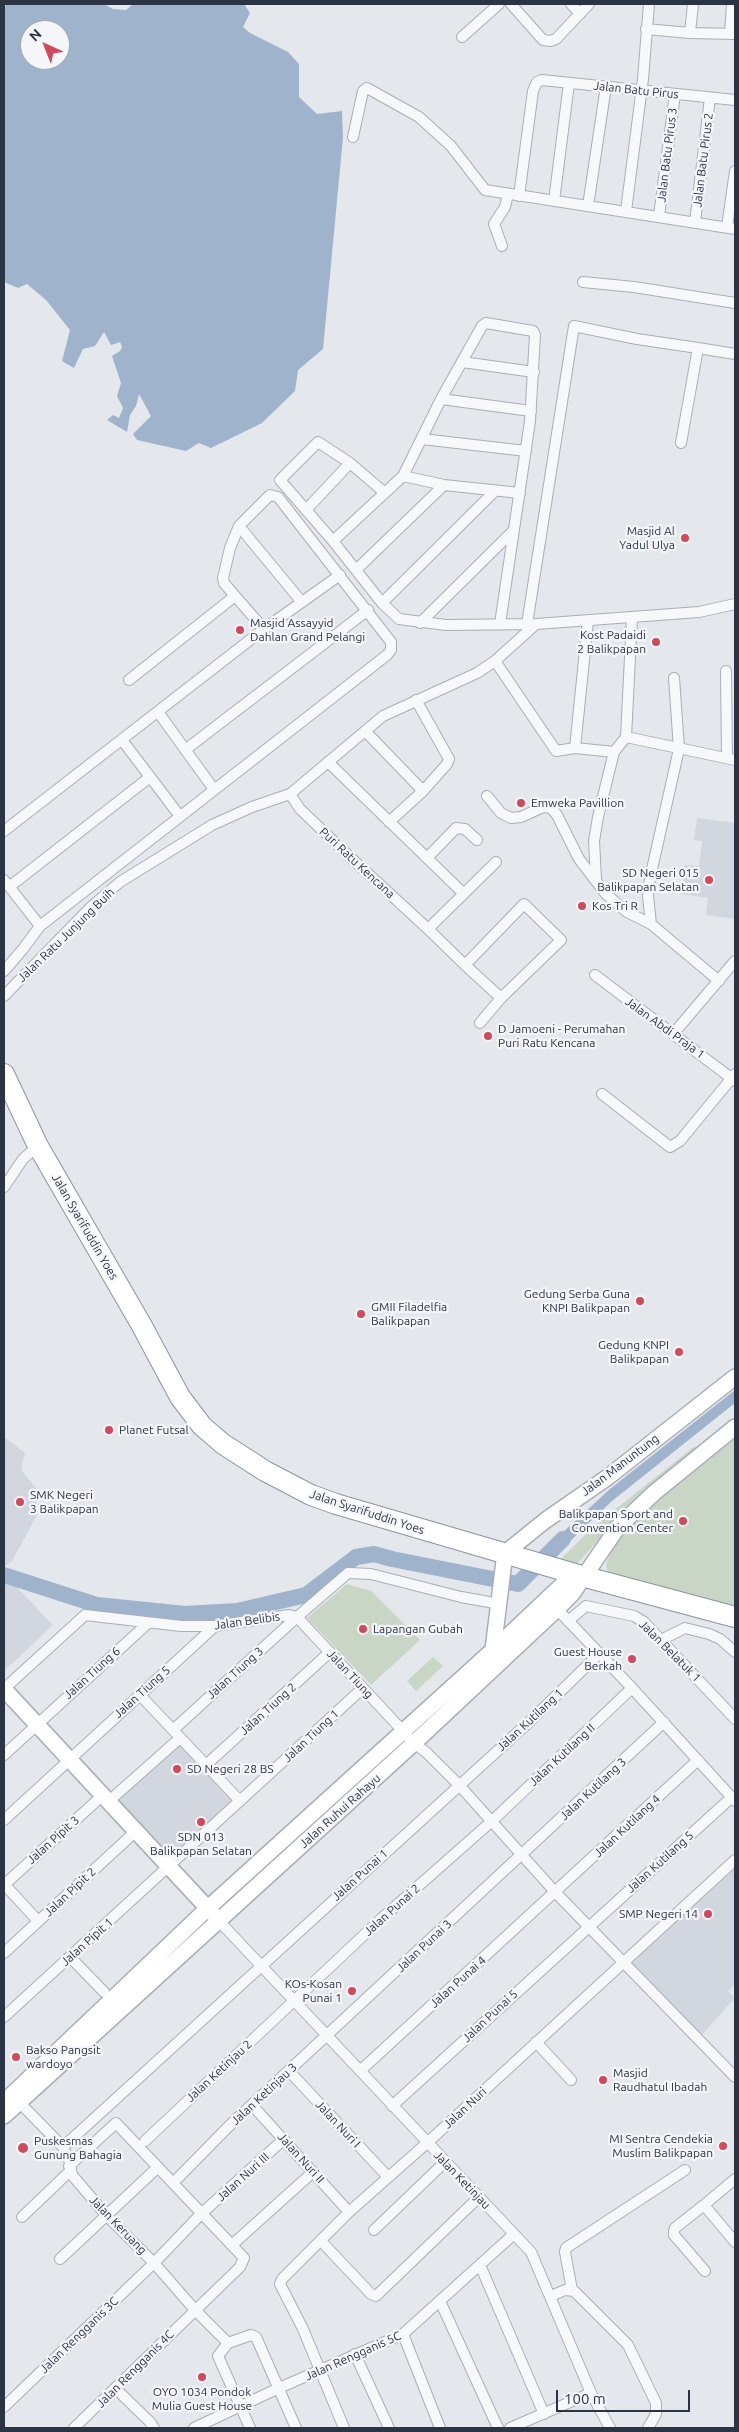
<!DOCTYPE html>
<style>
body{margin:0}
#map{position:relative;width:739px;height:2432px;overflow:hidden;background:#e4e7ec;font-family:Ubuntu,sans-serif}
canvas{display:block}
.frame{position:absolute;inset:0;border:5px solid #2b3445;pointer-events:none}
.north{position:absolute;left:20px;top:20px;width:50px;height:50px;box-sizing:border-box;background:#f4f6f9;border:1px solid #a4a8b1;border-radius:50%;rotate:316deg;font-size:14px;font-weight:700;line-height:20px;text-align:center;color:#2b3445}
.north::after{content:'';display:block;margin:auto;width:18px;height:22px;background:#d1495b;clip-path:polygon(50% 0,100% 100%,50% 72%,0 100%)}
.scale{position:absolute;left:556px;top:2390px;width:134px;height:22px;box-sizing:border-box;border:2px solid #2b3445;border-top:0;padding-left:6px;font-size:15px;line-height:18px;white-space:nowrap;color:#2b3445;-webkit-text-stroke:4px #f4f6f9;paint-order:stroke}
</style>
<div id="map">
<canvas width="739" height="2432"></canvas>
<div class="frame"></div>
<div class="north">N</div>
<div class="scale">100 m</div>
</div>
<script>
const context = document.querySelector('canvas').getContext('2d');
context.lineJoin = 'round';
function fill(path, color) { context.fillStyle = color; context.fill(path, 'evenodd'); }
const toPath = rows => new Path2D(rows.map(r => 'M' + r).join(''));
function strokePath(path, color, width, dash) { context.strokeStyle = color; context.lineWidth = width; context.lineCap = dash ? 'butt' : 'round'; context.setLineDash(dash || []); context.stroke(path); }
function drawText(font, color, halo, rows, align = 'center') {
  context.font = font + ' Ubuntu,sans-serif'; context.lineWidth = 4.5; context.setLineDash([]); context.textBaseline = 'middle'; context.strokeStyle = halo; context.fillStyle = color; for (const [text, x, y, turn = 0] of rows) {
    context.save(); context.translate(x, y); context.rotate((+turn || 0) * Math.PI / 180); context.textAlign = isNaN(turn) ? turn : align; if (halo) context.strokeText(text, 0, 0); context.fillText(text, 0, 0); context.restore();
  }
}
fill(toPath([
 [697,818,735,823,735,919,706,915,708,898,682,894,685,865,699,866,702,841,694,840],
 [4,1437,25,1453,21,1470,36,1488,37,1515,12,1561,4,1567],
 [4,1574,53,1625,4,1671],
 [179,1738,237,1800,169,1862,112,1800],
 [735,1865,735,1984,728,1991,735,1998,699,2038,628,1962]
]), '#d2d6de');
fill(toPath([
 [735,1436,735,1609,611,1576,607,1570,606,1564,609,1556,622,1533,633,1520],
 [695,1446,701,1452,619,1518,574,1567,556,1564,593,1527],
 [347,1584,371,1591,420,1640,371,1685,307,1618],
 [433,1657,443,1666,416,1691,407,1681]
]), '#c9d6c5');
fill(toPath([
 [7,4,104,4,113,9,126,10,133,4,244,4,250,13,243,27,250,33,288,52,299,64,299,97,317,114,342,111,343,137,323,349,298,370,295,391,262,423,211,448,199,443,186,451,137,440,133,434,151,416,139,394,136,406,130,415,127,432,107,420,113,415,119,418,123,408,117,396,121,383,112,356,120,351,122,347,120,342,111,345,104,332,95,346,83,349,74,368,62,361,70,330,46,300,27,284,18,288,4,282,4,8],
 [30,30,60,30,60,60,30,60],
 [735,1390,735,1403,612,1501,567,1544,560,1535,610,1489]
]), '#9fb4cc');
strokePath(toPath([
 [4,1575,97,1605,185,1614,237,1611,306,1595,356,1557,374,1554,392,1559,518,1584,563,1539]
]), '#9fb4cc', 16);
const street = toPath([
 [511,4,543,40,550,41,556,39,589,4],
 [571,4,580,14],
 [646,29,690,33,735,34],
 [690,33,693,4],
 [730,33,732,4],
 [462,37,499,4],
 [353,137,363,91,367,88,419,117,451,146,485,190,735,229],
 [519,196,533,91,537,82,542,80,735,100],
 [554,201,569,83],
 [588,206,606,86],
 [626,211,643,79,649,4],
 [659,216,675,94],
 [695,222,710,98],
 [727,227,735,171],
 [502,246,494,224,505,207,508,194],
 [583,282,634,287,735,303],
 [462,362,534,372],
 [441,399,531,411],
 [422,439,526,451],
 [681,443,698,348,735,354],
 [403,476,441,399,482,326,486,323,533,331,535,335,530,421,500,624],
 [385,493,350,463,318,442,280,480,333,541,382,603,399,619,446,625,536,624,699,612,735,604],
 [306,510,350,463],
 [239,526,301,601],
 [333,541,403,476,444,485,520,493],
 [356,570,444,485],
 [235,596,264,629],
 [382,603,495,491],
 [420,623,514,530],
 [527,624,574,326,637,339,698,348],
 [495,661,556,751,575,748,614,752],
 [726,671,727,758],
 [674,678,679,749,650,878,648,896,651,924,719,981],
 [416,700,449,759,447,764,423,791],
 [158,712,213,788],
 [366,732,423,791,389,822],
 [626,737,735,760],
 [122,740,179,815],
 [575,748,588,621],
 [185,750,368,610],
 [328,762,463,893],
 [290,794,300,809,350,857,428,929,465,965,501,998,561,940,524,904,465,965],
 [487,796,501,813,511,818,521,817,543,807,551,808,557,815,579,859,606,894,627,912,651,924],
 [4,831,264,629,340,575],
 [427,858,456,828,465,829,477,840],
 [596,879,594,841,598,817,614,752,626,737,632,617],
 [4,880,40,926],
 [9,887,150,777],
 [428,929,496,862],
 [4,971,23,949,40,926,387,655,391,650,391,642,278,497,270,495,239,526,230,548,223,578,224,583,235,596,129,680],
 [595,975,735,1081],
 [4,996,91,907,120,882,212,825,252,807,290,794,383,716,477,673,495,661,536,624],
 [480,1023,501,998],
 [674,1033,735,961],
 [602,1094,670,1147,680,1141,735,1074],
 [4,1187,23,1159,38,1146],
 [557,1609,632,1688,735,1801],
 [297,1617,414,1743,427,1753,459,1785,556,1893,735,2077],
 [568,1621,586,1606,634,1616,644,1622,735,1719],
 [661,1640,685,1628,709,1634,720,1639,735,1652],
 [5,1688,85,1615,181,1626,215,1626,289,1615,297,1617],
 [139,1694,240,1801],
 [173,1730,297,1617,348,1573,371,1574,461,1597,500,1604],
 [4,1755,147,1624],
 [206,1765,330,1652],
 [109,1801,180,1738],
 [4,1820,215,1626],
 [4,1884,38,1921],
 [4,1885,103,1795],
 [219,1921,531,2252,591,2393,610,2428],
 [4,1953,136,1831],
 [70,1957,104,1992],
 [4,2017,363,1688],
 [536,2042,571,2080],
 [289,2071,388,2177],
 [360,2071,698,1760],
 [19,2102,63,2147,70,2162,72,2175,107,2216,154,2263,195,2310,228,2343],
 [252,2105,349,2212],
 [392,2106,732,1797],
 [145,2141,382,1918,492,1821,632,1688],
 [63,2147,528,1723,600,1653],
 [69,2166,116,2123,244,2258,240,2267,74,2428],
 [178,2178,229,2126,664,1722],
 [735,2179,704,2205,735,2242],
 [704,2205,675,2228,674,2231,674,2235,705,2271],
 [22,2217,70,2171],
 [374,2230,445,2162],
 [321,2241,371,2294,376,2296,478,2198],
 [233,2244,313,2172],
 [60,2259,157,2168],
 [480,2265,544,2414],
 [572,2290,565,2252,566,2248,685,2170],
 [551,2296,565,2290,574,2291,628,2345,656,2403,656,2414,648,2428],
 [440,2301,498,2428],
 [403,2334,440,2428],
 [355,2354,389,2428],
 [116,2389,150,2422,154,2428],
 [4,2407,154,2263,201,2214,284,2139],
 [194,2428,279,2388,403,2334,514,2234],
 [250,2428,218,2356,228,2343,251,2335,256,2337,296,2428],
 [344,2428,303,2329,280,2284,282,2279,349,2212,427,2143,735,1860],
 [510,2428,591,2393]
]);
const secondary = toPath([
 [493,1650,505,1553,546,1520,608,1477,735,1377],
 [4,1689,213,1914],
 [4,2102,208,1908,493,1650,563,1584,582,1576],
 [4,2116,414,1743,557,1609,572,1594,618,1527,654,1493,735,1427]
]);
const highway = toPath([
 [4,1074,38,1146,142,1326,180,1397,202,1426,223,1444,265,1471,311,1495,336,1504,582,1576,735,1617]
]);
strokePath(street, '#a9aeb7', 12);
strokePath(secondary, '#a9aeb7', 18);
strokePath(highway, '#8b94a3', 22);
strokePath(street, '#f7f8fa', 10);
strokePath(secondary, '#fff', 15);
strokePath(highway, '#fff', 20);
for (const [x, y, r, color] of [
 [685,538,5,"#d1495b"],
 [240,630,5,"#d1495b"],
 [656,642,5,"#d1495b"],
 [521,803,5,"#d1495b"],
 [709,880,5,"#d1495b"],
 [582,906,5,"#d1495b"],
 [488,1036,5,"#d1495b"],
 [640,1301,5,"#d1495b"],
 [361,1314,5,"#d1495b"],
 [679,1352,5,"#d1495b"],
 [109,1430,5,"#d1495b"],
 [20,1502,5,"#d1495b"],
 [683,1521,5,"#d1495b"],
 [363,1629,5,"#d1495b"],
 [632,1659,5,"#d1495b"],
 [177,1769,5,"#d1495b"],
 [201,1822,5,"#d1495b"],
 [708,1914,5,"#d1495b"],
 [352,1991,5,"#d1495b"],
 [16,2057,5,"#d1495b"],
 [603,2080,5,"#d1495b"],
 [723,2146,5,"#d1495b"],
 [23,2148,6,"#d1495b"],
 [202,2377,5,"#d1495b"]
]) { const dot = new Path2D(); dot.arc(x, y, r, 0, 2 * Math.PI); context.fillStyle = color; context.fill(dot); strokePath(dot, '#f4f6f9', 2); }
drawText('12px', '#2b3445', '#f4f6f9', [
 ["Jalan Batu Pirus",636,90,6],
 ["Jalan Batu Pirus 3",667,155,-83],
 ["Jalan Batu Pirus 2",703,160,-83],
 ["Puri Ratu Kencana",357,863,43],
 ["Jalan Ratu Junjung Buih",66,935,-44],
 ["Jalan Abdi Praja 1",665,1028,36],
 ["Jalan Syarifuddin Yoes",85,1227,60],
 ["Jalan Manuntung",620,1465,-37],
 ["Jalan Syarifuddin Yoes",367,1512,18],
 ["Jalan Belibis",247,1621,-8],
 ["Jalan Belatuk 1",670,1651,45],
 ["Jalan Tiung 6",92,1673,-42],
 ["Jalan Tiung 3",235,1673,-42],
 ["Jalan Tiung",350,1674,47],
 ["Jalan Tiung 5",142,1692,-42],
 ["Jalan Tiung 2",268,1709,-42],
 ["Jalan Kutilang 1",530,1720,-43],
 ["Jalan Tiung 1",311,1736,-43],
 ["Jalan Kutilang II",562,1755,-43],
 ["Jalan Kutilang 3",593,1789,-43],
 ["Jalan Ruhui Rahayu",340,1811,-42],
 ["Jalan Kutilang 4",627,1826,-43],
 ["Jalan Pipit 3",53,1840,-42],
 ["Jalan Kutilang 5",660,1862,-42],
 ["Jalan Punai 1",360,1875,-42],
 ["Jalan Pipit 2",70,1892,-43],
 ["Jalan Punai 2",392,1910,-42],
 ["Jalan Pipit 1",87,1942,-42],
 ["Jalan Punai 3",424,1946,-43],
 ["Jalan Punai 4",458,1982,-42],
 ["Jalan Punai 5",490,2016,-43],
 ["Jalan Ketinjau 2",219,2071,-43],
 ["Jalan Ketinjau 3",264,2094,-43],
 ["Jalan Nuri",465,2108,-43],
 ["Jalan Nuri I",338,2124,47],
 ["Jalan Nuri II",301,2158,48],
 ["Jalan Nuri III",243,2177,-42],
 ["Jalan Ketinjau",462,2180,46],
 ["Jalan Keruang",118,2225,46],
 ["Jalan Rengganis 3C",79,2335,-44],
 ["Jalan Rengganis 5C",353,2356,-24],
 ["Jalan Rengganis 4C",135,2369,-45]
]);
drawText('12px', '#2b3445', '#f4f6f9', [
 ["Masjid Al",675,531,"right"],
 ["Yadul Ulya",675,545,"right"],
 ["Masjid Assayyid",250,623],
 ["Dahlan Grand Pelangi",250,637],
 ["Kost Padaidi",646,635,"right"],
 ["2 Balikpapan",646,649,"right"],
 ["Emweka Pavillion",531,803],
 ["SD Negeri 015",699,873,"right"],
 ["Balikpapan Selatan",699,887,"right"],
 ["Kos Tri R",592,906],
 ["D Jamoeni - Perumahan",498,1029],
 ["Puri Ratu Kencana",498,1043],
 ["Gedung Serba Guna",630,1294,"right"],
 ["KNPI Balikpapan",630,1308,"right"],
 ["GMII Filadelfia",371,1307],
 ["Balikpapan",371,1321],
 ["Gedung KNPI",669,1345,"right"],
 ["Balikpapan",669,1359,"right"],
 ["Planet Futsal",119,1430],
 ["SMK Negeri",30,1495],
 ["3 Balikpapan",30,1509],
 ["Balikpapan Sport and",673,1514,"right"],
 ["Convention Center",673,1528,"right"],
 ["Lapangan Gubah",373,1629],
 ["Guest House",622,1652,"right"],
 ["Berkah",622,1666,"right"],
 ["SD Negeri 28 BS",187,1769],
 ["SDN 013",201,1837,"center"],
 ["Balikpapan Selatan",201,1851,"center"],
 ["SMP Negeri 14",698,1914,"right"],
 ["KOs-Kosan",342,1984,"right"],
 ["Punai 1",342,1998,"right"],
 ["Bakso Pangsit",26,2050],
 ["wardoyo",26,2064],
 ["Masjid",613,2073],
 ["Raudhatul Ibadah",613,2087],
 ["MI Sentra Cendekia",713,2139,"right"],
 ["Muslim Balikpapan",713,2153,"right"],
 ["Puskesmas",34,2141],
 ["Gunung Bahagia",34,2155],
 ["OYO 1034 Pondok",202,2392,"center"],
 ["Mulia Guest House",202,2406,"center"]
], 'left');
</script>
